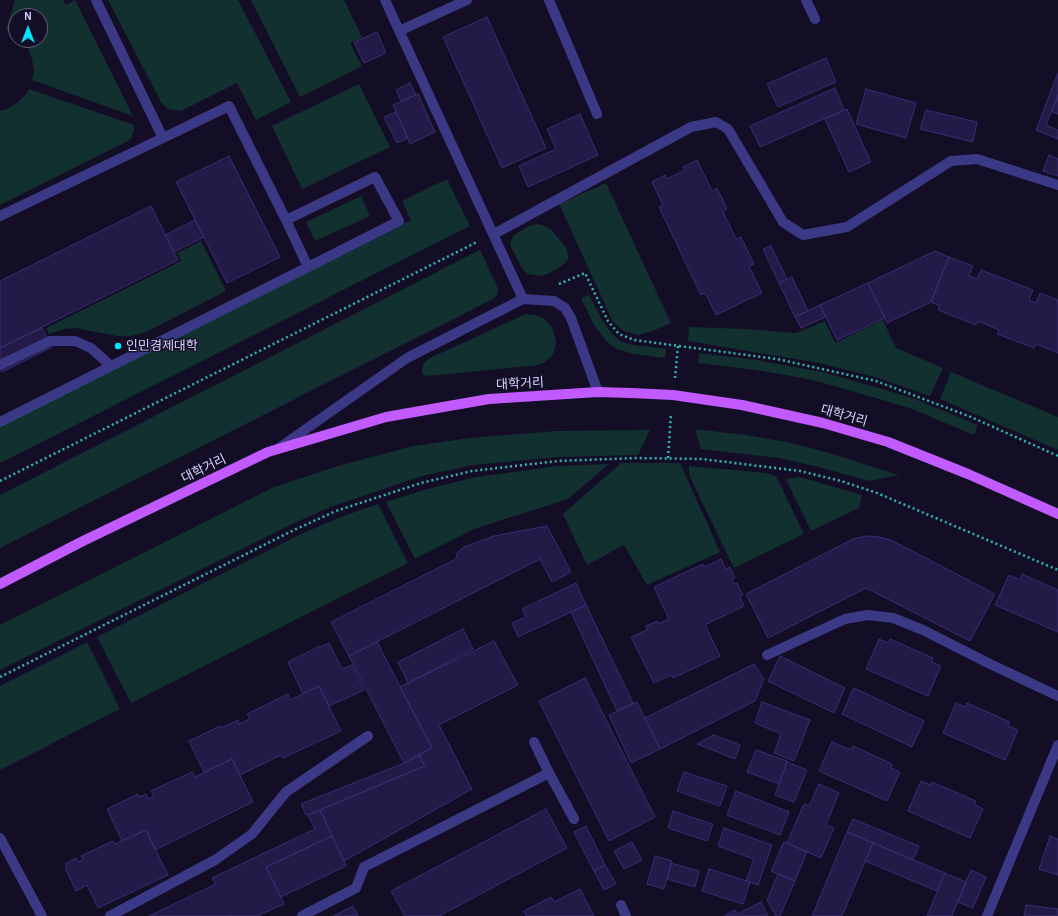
<!DOCTYPE html>
<meta charset="utf-8">
<style>
body{margin:0}
#map{position:relative;width:1058px;height:916px;overflow:hidden;background:#130e26;font-family:Karla,sans-serif}
canvas{display:block}
.north{position:absolute;left:8px;top:8px;width:40px;height:40px;box-sizing:border-box;background:#130e26;border:1px solid #625d7d;border-radius:50%;rotate:0deg;font-size:11px;font-weight:700;line-height:16px;text-align:center;color:#d9d4ff}
.north::after{content:'';display:block;margin:auto;width:14px;height:18px;background:#00e5ff;clip-path:polygon(50% 0,100% 100%,50% 72%,0 100%)}
</style>
<div id="map">
<canvas width="1058" height="916"></canvas>
<div class="north">N</div>
</div>
<script>
const context = document.querySelector('canvas').getContext('2d');
context.lineJoin = 'round';
function fill(path, color) { context.fillStyle = color; context.fill(path, 'evenodd'); }
const toPath = rows => new Path2D(rows.map(r => 'M' + r).join(''));
function strokePath(path, color, width, dash) { context.strokeStyle = color; context.lineWidth = width; context.lineCap = dash ? 'butt' : 'round'; context.setLineDash(dash || []); context.stroke(path); }
function drawText(font, color, halo, rows, align = 'center') {
  context.font = font + ' Karla,"Noto Sans KR",sans-serif'; context.lineWidth = 3; context.setLineDash([]); context.textBaseline = 'middle'; context.strokeStyle = halo; context.fillStyle = color; for (const [text, x, y, turn = 0] of rows) {
    context.save(); context.translate(x, y); context.rotate((+turn || 0) * Math.PI / 180); context.textAlign = isNaN(turn) ? turn : align; if (halo) context.strokeText(text, 0, 0); context.fillText(text, 0, 0); context.restore();
  }
}
fill(toPath([
 [15,0,63,0,66,5,75,0,133,116,32,80,34,71,32,59,28,48,22,40,40,40,40,16,16,16,16,35,6,30],
 [108,0,238,0,291,102,256,120,237,83,181,111,168,109,161,102],
 [251,0,344,0,362,37,350,43,362,66,300,97],
 [359,84,390,147,302,189,272,126],
 [29,89,134,125,134,130,132,137,128,141,0,205,0,111,7,109,17,103,26,94],
 [447,179,470,226,0,463,0,427,411,220,402,201],
 [606,183,671,323,650,332,637,335,622,330,613,322,559,204],
 [361,196,370,216,315,241,306,222],
 [536,224,543,225,551,229,566,248,568,254,568,259,563,265,548,274,541,276,528,274,523,270,511,247,510,243,514,235,529,226],
 [201,241,226,291,146,332,131,336,117,336,75,328,64,329,49,334,46,328,181,261,177,253],
 [480,250,498,288,497,295,493,299,0,548,0,495],
 [589,295,602,320,614,336,622,342,634,345,666,349,665,358,633,354,617,349,608,343,594,325,581,298],
 [526,314,535,315,543,318,550,325,554,332,556,342,554,352,550,358,545,362,539,365,428,376,424,375,422,373,422,368,424,363,430,358],
 [883,320,896,348,943,368,930,396,875,377,819,363,688,341,689,327,747,329,796,333,825,321,835,343],
 [699,353,756,360,822,372,872,386,915,399,978,425,974,435,912,409,869,396,820,382,797,377,755,370,698,363],
 [951,372,1058,417,1058,450,940,399],
 [695,429,745,435,787,442,829,453,899,475,869,481,815,466,779,458,701,449],
 [650,430,638,455,558,457,473,465,422,476,333,506,292,524,0,670,0,625,274,487,341,465,414,446,470,438,556,431],
 [621,463,680,463,720,552,647,585,624,545,587,565,563,514],
 [609,464,568,499,474,529,415,559,386,502,424,490,476,477,558,466],
 [689,466,766,473,776,476,804,534,734,568,689,475],
 [800,477,862,495,859,508,811,531,786,479],
 [378,504,408,563,131,703,97,637,297,536,338,518],
 [87,642,120,709,0,770,0,686]
]), '#11302f');
const building = toPath([
 [487,17,546,148,502,168,443,37,487,17],
 [377,32,386,53,364,63,354,42,377,32],
 [826,58,836,82,778,107,767,84,826,58],
 [1058,73,1058,95,1046,125,1058,130,1058,139,1036,130,1058,73],
 [410,83,416,95,401,101,396,90,410,83],
 [835,88,844,110,760,147,750,126,835,88],
 [866,89,916,103,906,138,856,124,866,89],
 [418,94,435,132,410,144,393,105,418,94],
 [1058,95,1058,114,1052,112,1058,95],
 [847,109,871,162,849,172,825,119,847,109],
 [926,110,977,122,973,142,920,129,926,110],
 [396,112,408,138,397,143,384,117,396,112],
 [580,114,598,155,528,187,519,166,556,149,547,129,580,114],
 [1049,155,1058,159,1058,176,1043,171,1049,155],
 [229,156,280,257,227,283,176,182,229,156],
 [697,160,712,191,717,188,727,209,723,212,736,239,741,237,754,264,749,266,762,293,716,315,705,293,701,295,659,207,663,205,652,182,665,175,667,179,685,170,683,167,697,160],
 [151,206,178,260,0,348,0,281,151,206],
 [195,220,204,237,174,252,165,235,195,220],
 [771,246,787,279,779,283,763,249,771,246],
 [935,251,949,257,931,302,887,323,868,283,935,251],
 [949,257,973,266,969,276,977,279,981,270,1033,290,1029,300,1036,303,1040,293,1058,300,1058,353,1036,344,1034,348,997,334,999,330,978,321,976,325,938,310,940,306,931,302,949,257],
 [792,277,808,311,795,317,779,283,792,277],
 [868,283,885,318,837,340,820,305,868,283],
 [820,305,825,317,801,328,795,317,820,305],
 [42,328,52,347,2,372,0,368,0,348,42,328],
 [547,526,571,572,552,582,540,559,349,656,331,622,456,559,457,553,464,547,494,536,547,526],
 [866,536,879,537,891,540,995,594,970,641,866,588,768,638,746,594,853,539,866,536],
 [721,559,726,569,730,567,735,578,732,580,734,584,737,583,743,595,740,597,744,606,705,625,720,656,673,678,671,675,654,683,631,637,647,630,646,626,657,621,658,624,669,619,654,587,703,564,705,567,721,559],
 [1022,574,1058,590,1058,632,995,605,1009,575,1020,580,1022,574],
 [576,583,586,605,518,637,512,623,526,617,522,609,576,583],
 [586,605,633,703,617,711,571,612,586,605],
 [463,629,473,649,408,683,398,662,463,629],
 [879,639,888,643,890,639,933,658,932,662,941,666,928,696,866,669,879,639],
 [494,641,518,685,439,725,472,789,344,861,320,810,425,766,419,755,432,748,400,687,494,641],
 [377,642,432,748,404,763,349,656,377,642],
 [329,643,342,669,352,665,364,690,329,706,319,686,303,694,288,662,320,646,321,647,329,643],
 [780,656,845,688,834,713,768,681,780,656],
 [754,664,764,679,755,701,660,749,645,718,754,664],
 [585,678,655,817,609,841,539,701,585,678],
 [319,686,341,731,283,758,281,755,240,775,232,759,204,772,189,741,220,726,221,728,238,720,239,724,250,719,247,714,288,694,290,700,319,686],
 [854,688,924,721,912,747,842,714,854,688],
 [637,702,660,749,631,763,609,715,637,702],
 [762,702,810,720,794,761,774,753,781,734,755,723,762,702],
 [956,703,965,707,967,703,1010,722,1008,726,1018,730,1005,760,943,733,956,703],
 [714,735,740,745,735,759,697,744,714,735],
 [832,742,851,750,853,746,892,764,891,768,900,772,887,801,819,771,832,742],
 [756,750,787,761,779,784,747,772,756,750],
 [419,755,425,766,308,815,306,815,301,804,404,763,419,755],
 [232,759,253,802,155,850,146,830,122,841,107,809,138,794,139,797,146,794,148,799,154,796,151,791,192,772,195,777,232,759],
 [787,762,807,770,794,802,775,795,787,762],
 [684,772,727,786,720,806,677,791,684,772],
 [921,781,931,785,932,782,976,801,974,804,983,809,970,838,908,811,921,781],
 [819,784,839,793,826,825,834,828,821,858,787,843,804,804,809,806,819,784],
 [736,791,789,812,780,835,727,815,736,791],
 [546,809,567,848,439,916,405,916,391,891,546,809],
 [320,810,332,836,266,867,284,904,257,916,231,916,230,915,228,916,149,916,216,884,212,878,315,829,308,815,320,810],
 [673,811,713,824,707,841,668,828,673,811],
 [853,819,919,846,913,860,847,832,853,819],
 [586,826,605,865,594,871,574,832,586,826],
 [724,828,772,845,758,885,746,881,754,859,718,846,724,828],
 [146,830,168,875,98,908,87,885,76,891,65,868,67,867,65,864,76,858,78,862,83,860,81,856,113,841,115,844,146,830],
 [847,832,873,843,842,916,812,916,847,832],
 [332,836,346,866,281,897,266,867,332,836],
 [1050,836,1058,839,1058,875,1039,869,1050,836],
 [632,842,642,860,624,869,614,851,632,842],
 [784,842,807,852,795,881,771,871,784,842],
 [873,843,945,873,937,891,865,861,873,843],
 [655,856,672,861,664,889,647,884,655,856],
 [671,863,699,871,695,887,667,879,671,863],
 [605,865,616,884,604,890,594,871,605,865],
 [709,869,750,882,743,904,702,891,709,869],
 [971,870,986,877,973,908,958,902,971,870],
 [945,873,966,882,952,916,927,916,945,873],
 [778,874,795,881,780,916,776,916,767,900,778,874],
 [580,889,594,916,526,916,524,911,551,897,554,902,580,889],
 [761,902,768,916,724,916,735,910,737,914,761,902],
 [1026,905,1058,909,1058,916,1024,916,1026,905],
 [353,906,358,916,333,916,353,906]
]);
fill(building, '#231a48');
strokePath(building, '#3a2c74', 1);
strokePath(toPath([
 [559,284,585,273,608,321,619,334,634,340,777,359,876,381,971,417,1058,456],
 [675,378,678,346],
 [668,458,671,413],
 [0,481,477,242],
 [0,677,294,530,336,511,421,483,472,471,558,461,636,458,702,459,800,471,841,481,877,493,1058,570]
]), '#2cbab2', 2.5, [2, 3]);
strokePath(toPath([
 [385,0,523,299],
 [549,0,597,114],
 [806,0,815,19],
 [399,31,467,0],
 [0,216,163,138],
 [286,220,375,177,399,221,308,267],
 [494,234,691,127,716,122,728,129,783,222,803,235,847,227,951,161,977,159,1058,185],
 [0,365,50,341,75,341,91,348,111,366],
 [0,422,308,267,286,220,229,106,163,138,96,0],
 [279,448,407,358,523,299,554,301,565,308,571,318,598,392],
 [767,655,845,619,868,615,893,618,923,630,990,664,1058,696],
 [534,742,549,773,574,819],
 [0,838,42,916],
 [621,905,626,916],
 [110,916,215,860,252,834,286,792,368,736],
 [302,916,356,888,364,867,549,773],
 [987,916,1058,745]
]), '#3b3986', 10);
strokePath(toPath([
 [0,584,83,541,268,452,386,417,489,399,598,392,631,393,673,395,742,405,823,423,888,442,968,474,1058,514]
]), '#c25bff', 10);
for (const [x, y, r, color] of [
 [118,346,4,"#00e5ff"]
]) { const dot = new Path2D(); dot.arc(x, y, r, 0, 2 * Math.PI); context.fillStyle = color; context.fill(dot); strokePath(dot, '#130e26', 1.5); }
drawText('13px', '#d9d4ff', '#130e26', [
 ["인민경제대학",126,346]
], 'left');
drawText('13px', '#d9d4ff', '#130e26', [
 ["대학거리",520,384,-3],
 ["대학거리",844,416,16],
 ["대학거리",204,469,-26]
]);
</script>
